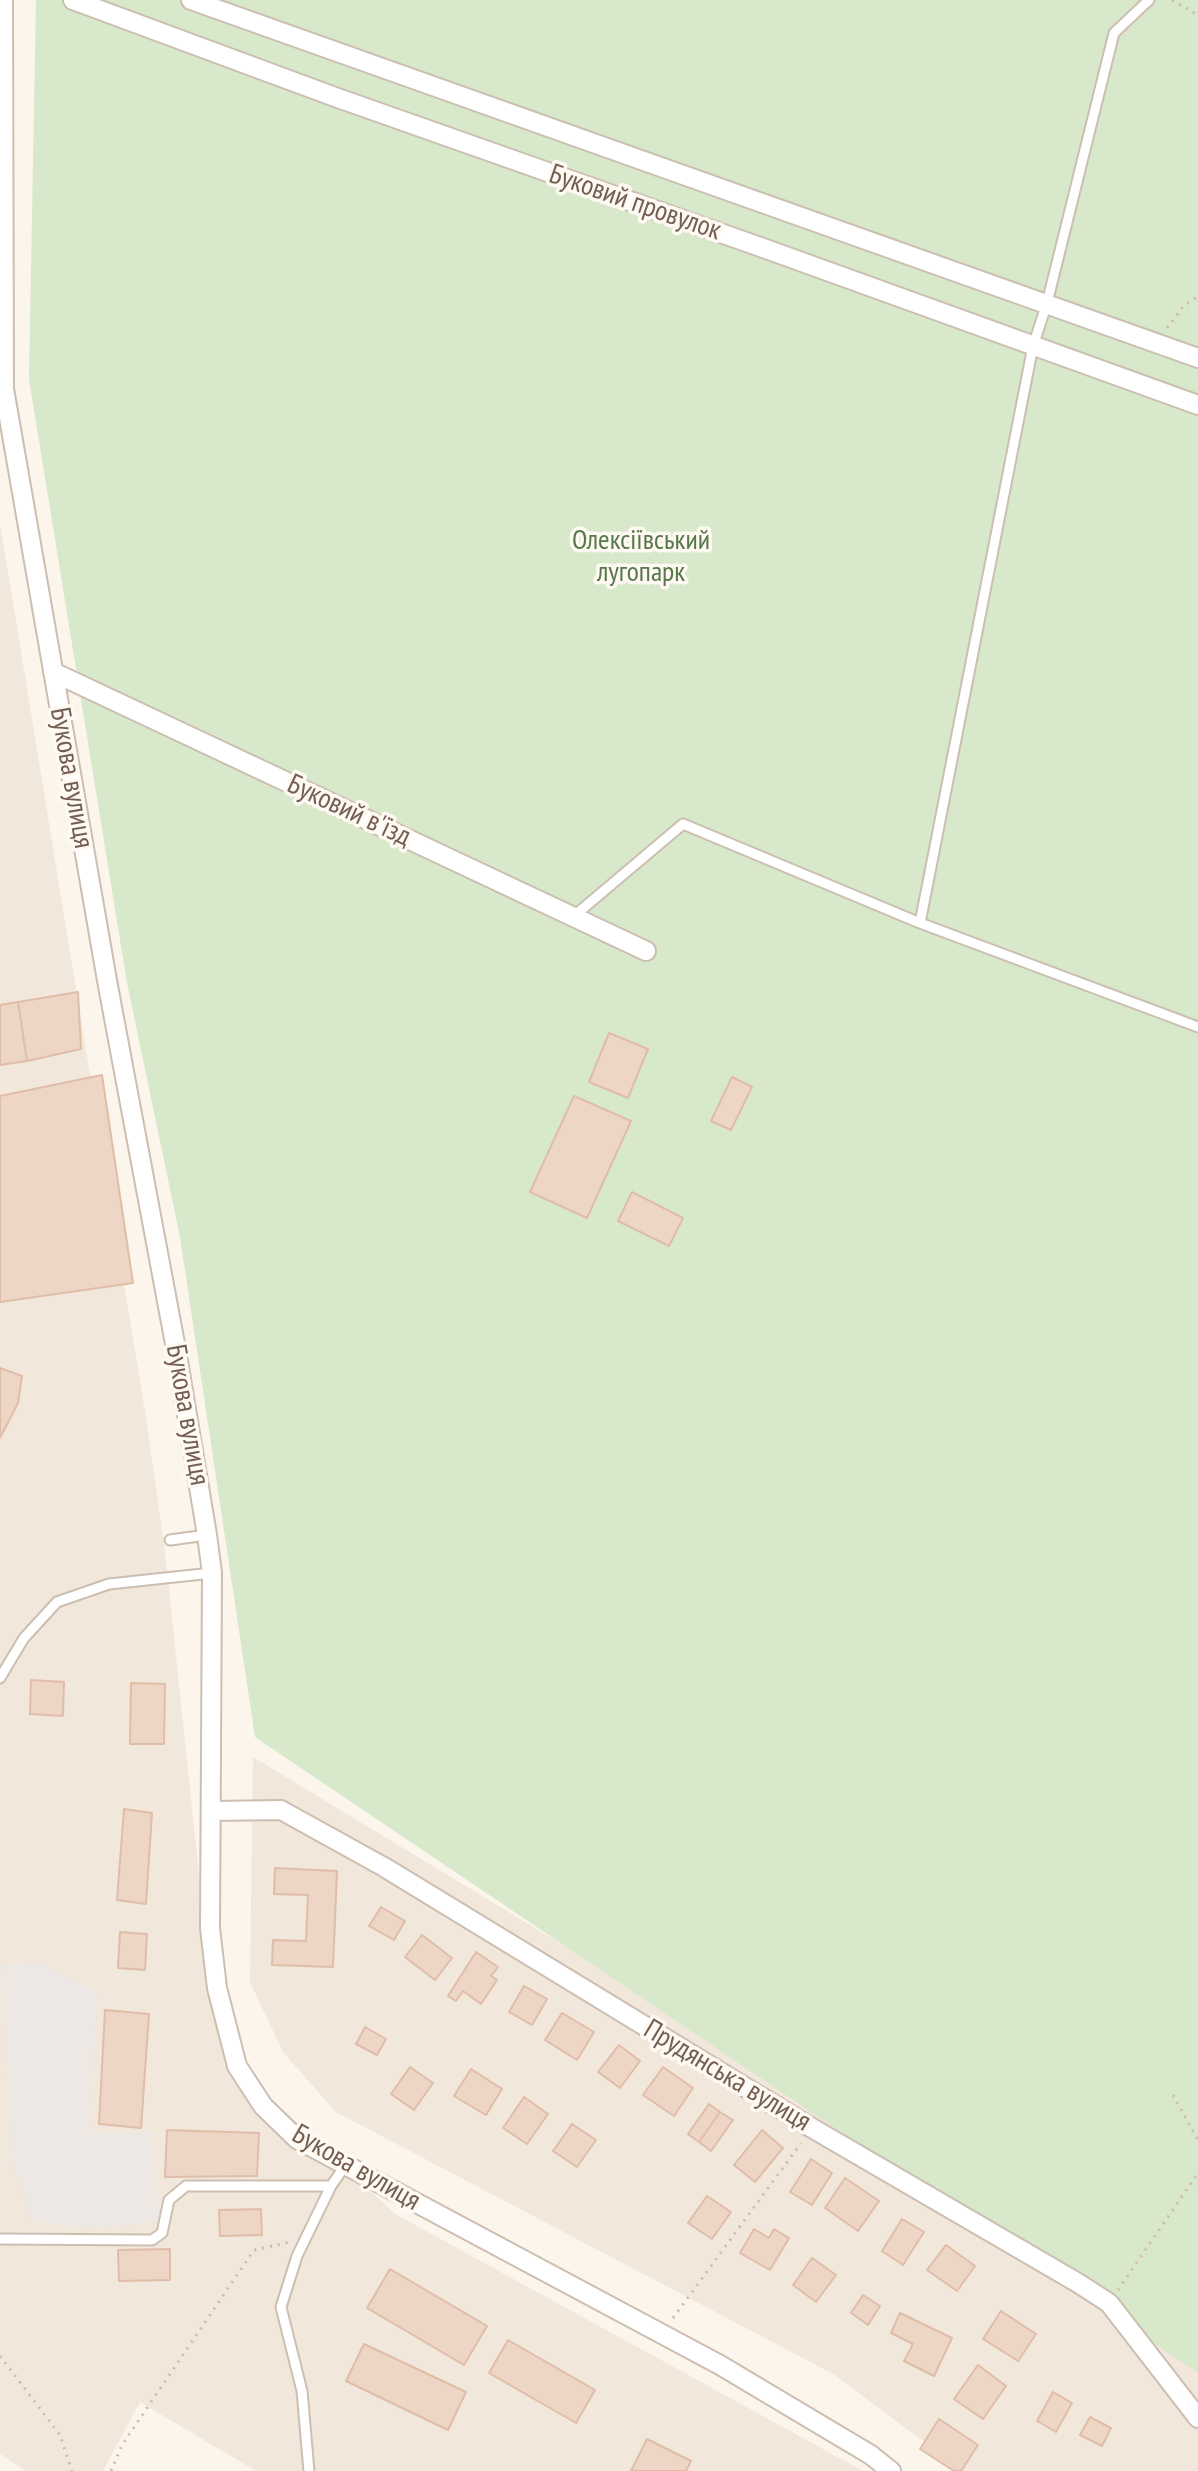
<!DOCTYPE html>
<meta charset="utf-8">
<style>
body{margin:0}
canvas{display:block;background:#fbf5ec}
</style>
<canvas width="1198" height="2471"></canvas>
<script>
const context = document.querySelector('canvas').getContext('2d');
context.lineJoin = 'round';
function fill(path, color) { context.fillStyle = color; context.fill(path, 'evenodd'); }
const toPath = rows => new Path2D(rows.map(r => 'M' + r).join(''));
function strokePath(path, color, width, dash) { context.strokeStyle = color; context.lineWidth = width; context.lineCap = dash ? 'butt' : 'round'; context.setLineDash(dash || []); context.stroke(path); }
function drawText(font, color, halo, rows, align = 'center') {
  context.font = font + ' "PT Sans Narrow",sans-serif'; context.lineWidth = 7; context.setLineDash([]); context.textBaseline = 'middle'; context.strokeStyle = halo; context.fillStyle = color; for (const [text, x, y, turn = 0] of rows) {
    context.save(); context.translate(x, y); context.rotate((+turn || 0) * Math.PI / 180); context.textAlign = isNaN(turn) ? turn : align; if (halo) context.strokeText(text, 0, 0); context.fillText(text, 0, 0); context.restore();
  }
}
fill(toPath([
 [0,523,145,1412,165,1552,208,1961,247,2076,395,2214,863,2471,256,2471,140,2402,103,2471,26,2471,0,2454],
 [253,1757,1137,2293,1198,2374,1198,2471,963,2471,835,2375,336,2112,283,2052,250,1982]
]), '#f2e7db');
fill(toPath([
 [43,1963,98,1993,89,2132,151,2132,160,2222,87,2228,31,2221,12,2160,1,1964]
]), '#ede8e4');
fill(toPath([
 [36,0,1198,0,1198,2373,255,1737,180,1237,127,983,29,379]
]), '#d7e8cb');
const building = toPath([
 [78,992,81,1049,27,1061,18,1002,78,992],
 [18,1002,27,1061,0,1065,0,1005,18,1002],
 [609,1033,648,1049,628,1098,589,1082,609,1033],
 [102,1075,133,1283,0,1302,0,1096,102,1075],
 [732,1077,752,1087,731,1130,711,1121,732,1077],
 [574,1096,631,1121,587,1218,530,1192,574,1096],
 [632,1192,683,1218,669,1246,618,1221,632,1192],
 [0,1368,22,1376,18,1403,0,1438,0,1368],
 [31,1680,64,1682,63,1716,30,1714,31,1680],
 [131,1683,165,1684,164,1744,130,1744,131,1683],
 [124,1809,152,1813,146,1904,117,1900,124,1809],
 [275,1868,337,1871,333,1967,272,1965,273,1940,306,1941,308,1895,274,1894,275,1868],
 [381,1907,405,1921,394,1940,369,1926,381,1907],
 [120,1932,147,1934,145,1970,118,1968,120,1932],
 [422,1935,452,1958,435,1980,405,1957,422,1935],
 [476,1952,498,1967,491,1976,497,1980,481,2004,463,1991,456,2001,448,1996,476,1952],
 [524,1986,547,1999,532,2025,509,2012,524,1986],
 [105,2010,149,2014,141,2128,99,2124,105,2010],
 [562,2013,594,2032,577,2060,545,2040,562,2013],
 [365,2027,386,2039,377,2055,356,2044,365,2027],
 [619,2045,640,2061,620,2088,598,2072,619,2045],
 [410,2067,433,2083,414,2110,391,2094,410,2067],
 [663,2067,693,2088,674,2116,643,2095,663,2067],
 [471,2069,502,2089,486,2115,454,2096,471,2069],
 [524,2097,548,2114,527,2144,503,2128,524,2097],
 [709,2104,720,2112,699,2142,688,2134,709,2104],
 [720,2112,733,2120,711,2151,699,2142,720,2112],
 [572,2124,596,2140,577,2167,553,2151,572,2124],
 [167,2130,259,2133,257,2176,165,2177,167,2130],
 [762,2130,783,2148,755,2182,734,2165,762,2130],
 [811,2159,832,2173,812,2205,790,2192,811,2159],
 [845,2178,879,2201,858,2231,825,2208,845,2178],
 [707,2196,731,2212,712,2239,688,2223,707,2196],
 [261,2209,262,2235,220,2236,219,2210,261,2209],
 [902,2219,924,2232,903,2265,882,2251,902,2219],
 [754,2229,769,2238,774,2229,789,2238,770,2270,740,2253,754,2229],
 [946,2245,975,2266,957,2291,927,2270,946,2245],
 [170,2249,170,2280,119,2281,118,2250,170,2249],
 [812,2258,836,2275,816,2302,793,2285,812,2258],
 [390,2269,487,2326,464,2365,367,2308,390,2269],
 [863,2295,880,2306,868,2325,851,2313,863,2295],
 [1001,2311,1036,2334,1018,2361,983,2339,1001,2311],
 [900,2313,952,2338,934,2376,904,2361,913,2344,891,2333,900,2313],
 [508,2340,595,2390,576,2423,489,2373,508,2340],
 [364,2344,466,2392,448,2430,346,2381,364,2344],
 [978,2365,1006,2386,983,2419,954,2399,978,2365],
 [1053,2392,1072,2403,1056,2432,1037,2421,1053,2392],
 [1090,2417,1111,2428,1102,2446,1080,2435,1090,2417],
 [939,2419,978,2445,961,2471,954,2471,920,2449,939,2419],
 [647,2439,691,2461,686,2471,631,2471,647,2439]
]);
fill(building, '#eed6c6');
strokePath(building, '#dfbda8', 2);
const lane = toPath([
 [574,916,683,824,920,923,1198,1027],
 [920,923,1033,346,1047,303,1114,33,1149,0],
 [170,1540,207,1535],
 [0,1678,24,1638,57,1602,109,1584,212,1573],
 [0,2239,152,2240,162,2233,169,2200,186,2186,331,2186],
 [309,2471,302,2391,281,2307,297,2256,331,2186,345,2166]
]);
const street = toPath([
 [3,0,4,389,108,986,176,1349,207,1535,212,1573,210,1928,217,1988,237,2066,263,2106,297,2139,720,2365,871,2455,891,2471],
 [73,0,335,97,766,249,1198,405],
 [191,0,1198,358],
 [53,672,646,951],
 [212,1811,281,1810,384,1867,812,2128,1078,2283,1109,2303,1198,2418]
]);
strokePath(lane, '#cdbeb2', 13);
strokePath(street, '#cdbeb2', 22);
strokePath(toPath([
 [1172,0,1198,15],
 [1167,328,1183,307,1198,296],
 [1173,2095,1198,2140],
 [1118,2290,1198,2173],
 [673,2318,801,2143],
 [0,2356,60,2435,72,2471],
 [111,2471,122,2445,254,2250,290,2242]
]), '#d3b9a9', 3, [2, 6]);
strokePath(lane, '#fff', 9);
strokePath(street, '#fff', 18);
drawText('28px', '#745d51', '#fef9f2', [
 ["Буковий провулок",635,203,19],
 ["Букова вулиця",71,778,80],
 ["Буковий в'їзд",349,811,25],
 ["Букова вулиця",187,1415,80],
 ["Прудянська вулиця",727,2076,31],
 ["Букова вулиця",356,2168,30]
]);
drawText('28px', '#57784a', '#fef9f2', [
 ["Олексіївський",641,541],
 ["лугопарк",641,573]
]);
</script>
